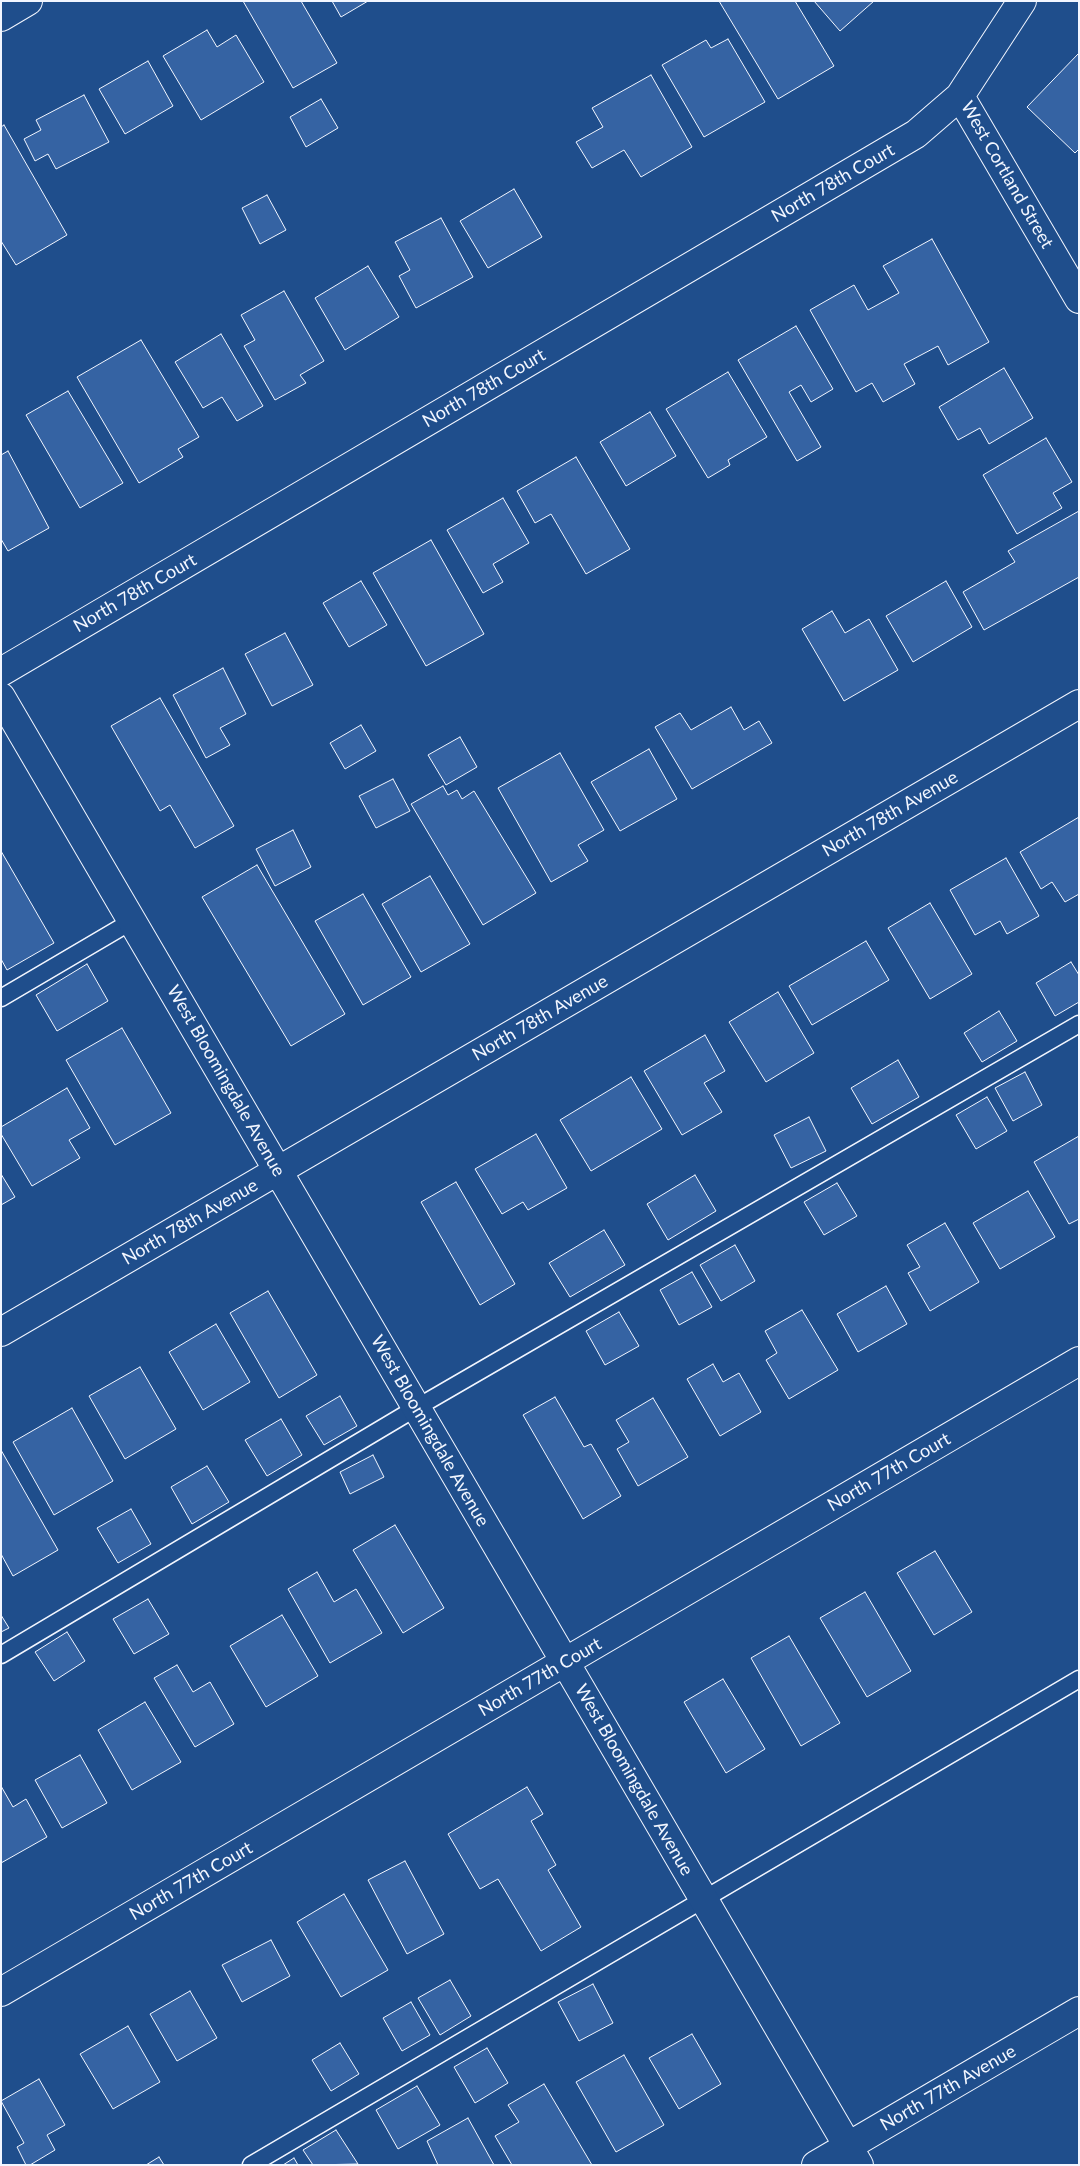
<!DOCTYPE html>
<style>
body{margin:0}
#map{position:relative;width:1080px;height:2166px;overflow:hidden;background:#1f4e8c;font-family:Lato,sans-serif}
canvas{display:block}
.frame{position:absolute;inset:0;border:2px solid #f2f6ff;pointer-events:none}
</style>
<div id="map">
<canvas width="1080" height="2166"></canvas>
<div class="frame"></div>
</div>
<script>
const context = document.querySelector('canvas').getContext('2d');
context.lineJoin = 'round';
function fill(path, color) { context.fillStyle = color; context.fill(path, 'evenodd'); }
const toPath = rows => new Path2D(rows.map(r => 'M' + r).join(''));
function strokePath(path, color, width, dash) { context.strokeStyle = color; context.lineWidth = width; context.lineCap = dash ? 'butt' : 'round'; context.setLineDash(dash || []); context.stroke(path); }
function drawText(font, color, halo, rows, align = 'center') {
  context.font = font + ' Lato,sans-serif'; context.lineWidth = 4; context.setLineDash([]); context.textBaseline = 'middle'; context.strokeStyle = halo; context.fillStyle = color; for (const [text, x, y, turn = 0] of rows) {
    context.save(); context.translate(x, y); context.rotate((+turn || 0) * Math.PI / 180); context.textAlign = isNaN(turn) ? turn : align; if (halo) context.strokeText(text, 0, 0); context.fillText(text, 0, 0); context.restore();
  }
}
const building = toPath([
 [243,1,301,1,337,63,293,88,243,1],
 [332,1,368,1,341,17,332,1],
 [719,1,795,1,834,66,778,99,719,1],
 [814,1,874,1,840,31,814,1],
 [207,30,217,47,236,35,264,82,201,120,163,56,207,30],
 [728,39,765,102,704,137,662,65,706,40,711,48,728,39],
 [1079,53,1079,149,1075,153,1027,107,1079,53],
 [148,61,173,106,125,134,99,89,148,61],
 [651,75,692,147,641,177,624,150,592,168,576,142,603,127,592,108,651,75],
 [84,95,109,142,56,169,48,154,35,161,24,139,41,130,36,120,84,95],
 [321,99,338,128,306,147,290,117,321,99],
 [4,125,67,235,16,265,1,241,1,127,4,125],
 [514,189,542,237,488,268,460,221,514,189],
 [267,195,286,230,260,244,242,208,267,195],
 [441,218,473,277,416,308,399,276,410,270,395,242,441,218],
 [932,239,989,342,948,365,938,346,904,364,915,384,883,402,872,383,856,392,810,310,854,285,868,310,899,293,883,266,932,239],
 [368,266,399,317,345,350,315,298,368,266],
 [284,291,324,361,300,375,306,383,275,400,244,346,255,340,241,315,284,291],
 [796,326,833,389,811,402,801,385,789,392,821,447,797,461,738,360,796,326],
 [221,334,263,406,237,421,222,397,203,408,175,362,221,334],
 [141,340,199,437,178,449,183,457,139,483,77,377,141,340],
 [1004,368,1033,418,989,444,980,428,958,440,939,407,1004,368],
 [728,372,767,437,728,460,730,465,708,478,666,409,728,372],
 [68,391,123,483,80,508,26,415,68,391],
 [650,412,676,456,626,486,600,442,650,412],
 [1046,438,1072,482,1053,493,1062,508,1017,534,983,475,1046,438],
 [8,451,49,528,8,551,1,539,1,455,8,451],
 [576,457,630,549,586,574,551,514,535,523,517,491,576,457],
 [503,498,529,543,493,564,503,582,483,593,447,530,503,498],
 [1079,511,1079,577,984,630,963,592,1015,562,1008,551,1079,511],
 [431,540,484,634,426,666,373,573,431,540],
 [361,581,387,625,349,647,323,603,361,581],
 [946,581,972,627,913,662,886,616,946,581],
 [832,611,845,633,869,619,898,670,844,701,802,629,832,611],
 [285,633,313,685,272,706,245,654,285,633],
 [223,668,246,714,220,728,230,745,206,758,173,695,223,668],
 [160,698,234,826,195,848,170,805,160,811,111,726,160,698],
 [731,707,744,730,759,721,772,743,692,789,655,727,680,713,691,730,731,707],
 [361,725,376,751,345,769,330,743,361,725],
 [460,737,477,767,446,785,428,755,460,737],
 [649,749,677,799,620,831,591,782,649,749],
 [560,753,604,830,578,845,588,861,551,882,498,788,560,753],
 [393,779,410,811,376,828,359,796,393,779],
 [443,786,448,795,457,790,462,799,474,791,536,893,483,925,411,804,443,786],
 [1079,817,1079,894,1065,902,1052,882,1041,889,1020,852,1079,817],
 [293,830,311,867,275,886,256,849,293,830],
 [1,851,54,943,7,970,1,959,1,851],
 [1006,858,1039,916,1007,934,1000,921,975,935,950,890,1006,858],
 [257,865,345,1014,291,1046,202,897,257,865],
 [430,876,470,944,421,972,382,904,430,876],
 [363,894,411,977,363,1005,315,921,363,894],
 [930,903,972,974,930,999,888,928,930,903],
 [866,941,889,980,812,1025,789,986,866,941],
 [1071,962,1079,975,1079,1002,1055,1016,1036,983,1071,962],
 [87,964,108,1001,57,1031,36,995,87,964],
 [778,992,814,1053,766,1082,729,1022,778,992],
 [999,1011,1017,1041,982,1062,964,1033,999,1011],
 [122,1028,171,1113,115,1145,66,1060,122,1028],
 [705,1035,725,1071,704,1083,722,1112,682,1135,644,1071,705,1035],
 [898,1060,919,1097,872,1124,851,1088,898,1060],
 [1025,1072,1042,1105,1013,1121,995,1088,1025,1072],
 [631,1077,662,1129,591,1171,560,1120,631,1077],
 [67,1088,90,1128,69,1140,80,1158,32,1186,1,1134,1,1127,67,1088],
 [987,1097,1007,1131,976,1149,956,1115,987,1097],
 [809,1117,826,1151,791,1168,774,1135,809,1117],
 [536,1134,567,1188,528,1210,523,1202,502,1214,475,1169,536,1134],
 [1079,1136,1079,1219,1069,1224,1034,1162,1079,1136],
 [1,1174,15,1197,1,1205,1,1174],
 [695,1175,716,1211,668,1240,647,1204,695,1175],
 [456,1182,515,1284,480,1305,421,1202,456,1182],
 [837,1183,857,1216,824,1235,804,1202,837,1183],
 [1028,1191,1055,1237,1000,1269,973,1223,1028,1191],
 [945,1223,979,1282,930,1311,908,1273,920,1267,907,1245,945,1223],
 [604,1230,625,1265,570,1297,549,1263,604,1230],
 [735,1245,755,1281,721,1301,700,1265,735,1245],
 [692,1272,712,1307,679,1325,660,1290,692,1272],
 [886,1286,907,1324,858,1352,837,1314,886,1286],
 [268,1291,317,1375,279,1398,230,1313,268,1291],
 [802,1310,838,1370,789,1399,766,1360,777,1353,765,1331,802,1310],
 [619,1312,639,1346,605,1365,586,1331,619,1312],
 [216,1324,250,1382,203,1410,169,1352,216,1324],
 [713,1364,723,1382,739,1373,761,1412,720,1436,687,1379,713,1364],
 [140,1367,176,1429,125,1459,89,1396,140,1367],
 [340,1396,357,1426,324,1445,306,1416,340,1396],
 [555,1397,584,1447,591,1444,621,1496,583,1519,523,1415,555,1397],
 [653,1398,688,1457,638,1486,617,1449,629,1442,616,1420,653,1398],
 [72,1408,113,1481,54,1515,13,1442,72,1408],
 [281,1419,302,1455,267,1476,245,1440,281,1419],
 [1,1450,58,1550,13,1576,1,1554,1,1450],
 [373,1455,384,1477,350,1494,340,1472,373,1455],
 [207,1466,229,1502,192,1524,171,1487,207,1466],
 [131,1509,151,1544,118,1563,97,1528,131,1509],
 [395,1525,444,1608,403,1633,353,1550,395,1525],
 [935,1551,972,1612,934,1635,897,1573,935,1551],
 [317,1572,334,1602,356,1589,382,1633,330,1663,288,1589,317,1572],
 [865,1592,911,1671,867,1697,820,1618,865,1592],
 [148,1599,169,1634,134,1654,113,1619,148,1599],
 [1,1615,9,1628,1,1632,1,1615],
 [282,1615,318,1676,266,1707,230,1646,282,1615],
 [67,1632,85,1661,54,1681,35,1652,67,1632],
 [789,1636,840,1723,801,1746,751,1658,789,1636],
 [177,1665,193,1692,210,1682,234,1724,195,1747,154,1678,177,1665],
 [723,1679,765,1749,726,1773,684,1702,723,1679],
 [145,1702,181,1762,132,1790,98,1730,145,1702],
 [80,1755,107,1803,62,1828,35,1780,80,1755],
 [1,1786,13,1807,26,1799,47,1837,1,1863,1,1786],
 [527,1787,543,1814,531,1821,556,1865,548,1870,581,1927,541,1951,498,1879,480,1889,448,1834,527,1787],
 [405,1861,444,1934,407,1954,368,1880,405,1861],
 [344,1894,388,1970,341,1997,297,1922,344,1894],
 [271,1940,290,1976,242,2002,222,1965,271,1940],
 [450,1980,471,2016,440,2035,418,1998,450,1980],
 [593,1984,613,2023,579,2041,558,2002,593,1984],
 [190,1991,217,2038,177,2061,150,2014,190,1991],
 [411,2002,430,2035,402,2051,383,2018,411,2002],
 [128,2026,160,2082,113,2109,80,2054,128,2026],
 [692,2034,721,2084,679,2109,649,2058,692,2034],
 [340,2043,359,2074,331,2091,312,2060,340,2043],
 [487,2048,508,2083,475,2103,454,2067,487,2048],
 [624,2055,664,2125,616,2152,576,2082,624,2055],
 [39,2079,65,2125,47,2135,55,2150,30,2165,26,2165,17,2147,24,2143,1,2101,39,2079],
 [544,2084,592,2165,512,2165,495,2136,519,2122,508,2105,544,2084],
 [417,2086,440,2125,398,2149,376,2110,417,2086],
 [468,2118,494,2165,438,2165,427,2141,468,2118],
 [336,2130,358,2164,313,2165,303,2150,336,2130],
 [159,2157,164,2165,146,2165,159,2157],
 [294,2158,298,2165,283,2165,294,2158]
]);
fill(building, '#3563a3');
strokePath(building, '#f2f6ff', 1);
const lane = toPath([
 [1,998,132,921],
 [1,1655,416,1408,1079,1024],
 [251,2165,1079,1679]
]);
const street = toPath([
 [1,17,28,1],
 [960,96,1079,299],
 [1,672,916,134,960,96,1022,1],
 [1,697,859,2165],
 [1,1332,1079,704],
 [1,1992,1079,1361],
 [816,2165,1079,2011]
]);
strokePath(lane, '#f2f6ff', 19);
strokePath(street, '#f2f6ff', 30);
strokePath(lane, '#1f4e8c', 16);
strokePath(street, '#1f4e8c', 28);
drawText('18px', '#f2f6ff', '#1f4e8c', [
 ["West Cortland Street",1007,175,60],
 ["North 78th Court",833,183,-30],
 ["North 78th Court",484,388,-30],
 ["North 78th Court",135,593,-30],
 ["North 78th Avenue",890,814,-30],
 ["North 78th Avenue",540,1018,-30],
 ["West Bloomingdale Avenue",226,1081,60],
 ["North 78th Avenue",190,1222,-30],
 ["West Bloomingdale Avenue",430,1431,60],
 ["North 77th Court",889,1472,-30],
 ["North 77th Court",540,1677,-30],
 ["West Bloomingdale Avenue",634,1780,60],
 ["North 77th Court",191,1881,-30],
 ["North 77th Avenue",948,2088,-30]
]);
</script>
